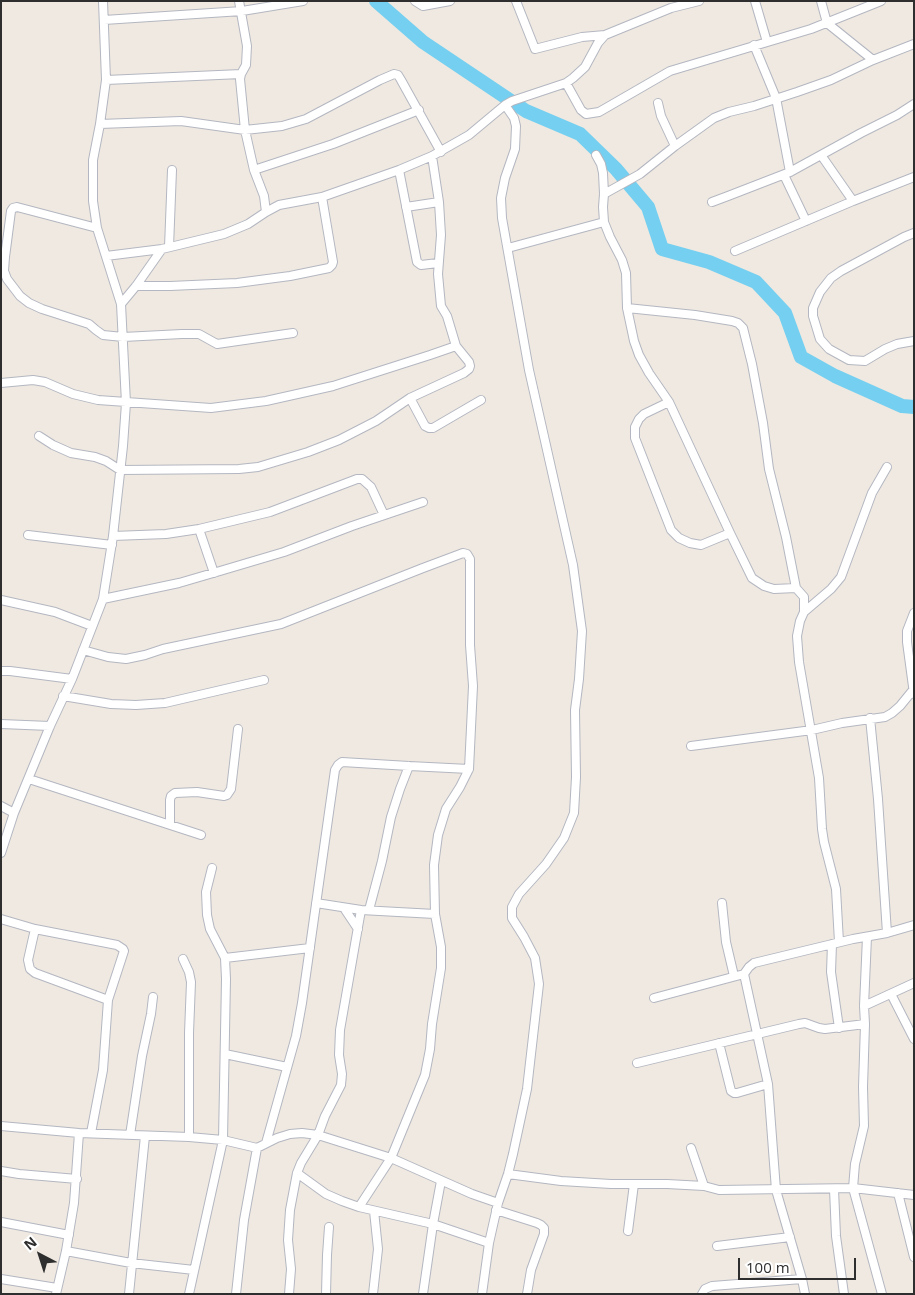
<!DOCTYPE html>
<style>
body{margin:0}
#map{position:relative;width:915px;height:1295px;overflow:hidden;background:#efe9e1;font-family:"Open Sans",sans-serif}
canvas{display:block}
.frame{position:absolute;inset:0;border:2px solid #2e2e2e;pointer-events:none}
.north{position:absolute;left:15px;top:1230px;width:50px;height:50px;-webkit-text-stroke:4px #fff;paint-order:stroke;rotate:320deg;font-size:14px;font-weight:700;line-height:20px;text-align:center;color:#2e2e2e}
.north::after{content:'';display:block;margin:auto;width:18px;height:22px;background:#2e2e2e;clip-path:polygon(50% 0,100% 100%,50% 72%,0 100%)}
.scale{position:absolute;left:738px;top:1258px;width:118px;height:22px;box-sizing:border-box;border:2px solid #2e2e2e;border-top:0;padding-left:6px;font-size:15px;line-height:18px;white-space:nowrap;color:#2e2e2e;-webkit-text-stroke:4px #fff;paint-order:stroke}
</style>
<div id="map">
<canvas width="915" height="1295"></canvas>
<div class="frame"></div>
<div class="north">N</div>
<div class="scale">100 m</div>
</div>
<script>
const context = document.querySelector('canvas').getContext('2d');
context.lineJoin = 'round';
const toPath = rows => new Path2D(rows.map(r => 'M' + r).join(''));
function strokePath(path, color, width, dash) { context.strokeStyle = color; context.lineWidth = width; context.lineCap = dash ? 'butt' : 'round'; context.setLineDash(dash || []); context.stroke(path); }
strokePath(toPath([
 [376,1,423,42,526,111,580,134,616,169,648,207,662,249,709,262,756,282,785,313,801,357,835,376,902,406,914,407]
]), '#75cff0', 14);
const minor = toPath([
 [239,1,247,46,246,65,241,74,240,79,245,130,254,170,264,196,266,212],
 [415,1,423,6,450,1],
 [516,1,535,49,582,37,605,35],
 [755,1,767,42],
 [821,1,827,23,873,60],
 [104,20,242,11,303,1],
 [754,45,776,98,790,172],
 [106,80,241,74],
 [566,83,581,110,586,114,599,112,670,71,811,29,881,1],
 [658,103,661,116,675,146],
 [100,124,181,121,245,130,282,126,306,119,380,80,394,74,398,75,401,80,441,152],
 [596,155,601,164,603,173,604,194,603,207,604,222,610,237,622,260,626,273,627,308,634,341,639,355,649,373,669,402,730,533,752,578,764,586,774,589,796,588],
 [821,155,853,201],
 [254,170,333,144,419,110],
 [399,170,417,262,421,265,438,263],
 [784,175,806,221],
 [604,194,640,174,675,146,714,118,729,112,754,106,797,92,831,80,873,60,914,44],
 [712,202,728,196,790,172,861,133,897,115,914,104],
 [406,207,439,202],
 [97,228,17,207,13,208,11,211,5,257,4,271,7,279,20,296,29,303,42,309,89,324,96,330,103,335,123,337,182,334,199,334,217,344,293,333],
 [914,233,904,237,841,271,831,278,820,292,813,308,813,316,820,339,829,349,849,360,865,361,885,349,897,344,914,341],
 [169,247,172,170],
 [508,248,604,222],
 [735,251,853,201,914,177],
 [106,256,162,249,224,234,248,224,266,212,279,205,322,197,399,170,432,156,469,135,505,105,512,101,566,83,573,78,585,67,598,43,605,35,671,8,699,1],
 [136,286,170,286,237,283,290,276,329,268,332,265,333,262,322,197],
 [121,304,136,286,162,249],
 [627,308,695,315,732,321,738,323,743,328,752,364,763,423,769,469,786,537,796,588,804,597,804,612,800,621,797,636,799,662,819,778,822,829,824,842,836,889,839,942],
 [1,383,33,380,45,382,73,394,98,400,211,408,266,401,333,386,430,355,456,346],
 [410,398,425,426,429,428,433,428,481,400],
 [669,402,644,414,639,419,635,427,635,438,671,530,679,538,690,543,701,545,730,533],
 [39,436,53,445,71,453,95,457,106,461,120,470,239,469,258,467,308,452,339,440,376,421,410,398,464,373,469,369,470,366,469,362,456,346,447,316,441,306,438,274,441,235,439,202,432,156],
 [199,529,214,573],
 [28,535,112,545],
 [113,536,166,534,199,529,270,512,357,479,362,479,371,487,384,515],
 [103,599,179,583,220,571,284,552,352,526,423,502],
 [1,600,55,612,92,626],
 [804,612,831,589,841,577,872,493,887,467],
 [914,613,907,631,907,642,914,694],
 [83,650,108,657,126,659,145,655,163,649,281,624,423,568,463,553,467,554,470,559,470,645,473,686,469,769,460,787,446,809,438,835,434,865,435,914,441,947,441,968,432,1024,430,1049,425,1075,391,1158,359,1207],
 [1,671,10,671,72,679],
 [63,696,111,704,136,705,165,703,264,680],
 [870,718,878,799,887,933],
 [1,724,50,726],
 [691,746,812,730,842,723,885,717,892,713,900,706,913,690],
 [29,779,201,835],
 [1,806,14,813],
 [170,824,170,800,171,796,175,793,197,792,224,796,227,795,231,789,238,729],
 [1,853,14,813,50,726,72,679,103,599,113,536,123,446,126,403,121,304,97,228,93,201,93,160,100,124,106,80,103,1],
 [316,903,361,910,435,914],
 [722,903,726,942,734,976],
 [344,908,358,929],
 [369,910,382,861,391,817,400,789,409,766],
 [1,919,35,929,117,945,123,949,124,951,108,1000,103,1070,91,1133],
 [35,929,28,960,30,969,35,973,108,1000],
 [867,937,864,1006,865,1024,863,1087,864,1126,855,1164,853,1188,882,1294],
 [832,944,831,972,839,1028],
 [225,958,310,948],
 [183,959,189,972,191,982,189,1033,189,1137],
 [744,974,768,1084,776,1190,802,1279,805,1294],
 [891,994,914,1039],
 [654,998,744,974,749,967,754,963,853,939,887,933,914,925],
 [864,1006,914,983],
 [719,1043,731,1091,734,1093,737,1093,768,1084],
 [225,1054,287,1067],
 [637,1063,799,1024,805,1023,819,1028,825,1029,865,1024],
 [1,1126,79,1133,189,1137,223,1140,257,1148,277,1138,290,1134,302,1133,318,1135,391,1158,472,1194,498,1203],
 [130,1135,142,1056,151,1014,153,997],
 [266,1143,296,1036,302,1003,335,770,338,765,342,762,409,766,469,769],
 [691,1148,704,1186],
 [1,1171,19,1174,77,1179],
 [297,1173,326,1194,342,1201,359,1207,433,1224,489,1243],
 [508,1174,561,1181,611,1184,667,1184,704,1186,719,1190,853,1188,914,1195],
 [834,1189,836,1236,844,1294],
 [898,1193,914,1257],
 [496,1210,537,1223,541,1225,544,1228,544,1234,531,1270,527,1294],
 [1,1222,69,1235],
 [628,1231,634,1184],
 [717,1246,790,1237],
 [66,1251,131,1263,194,1270],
 [1,1279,57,1288],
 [56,1294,66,1251,74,1203,79,1133],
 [129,1294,145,1136],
 [189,1294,223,1140,226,979,225,958,210,929,207,915,206,892,212,868],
 [236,1294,244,1220,257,1148],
 [289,1294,291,1269,288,1240,290,1210,297,1173,301,1163,318,1135,325,1116,341,1085,342,1074,339,1055,340,1030,361,910],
 [326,1294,327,1255,329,1227],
 [373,1294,378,1249,374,1211],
 [423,1294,433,1224,441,1181],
 [482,1294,489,1243,498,1203,508,1174,513,1154,527,1089,539,984,535,958,524,937,512,918,512,907,519,894,546,864,564,838,574,813,576,777,575,710,579,679,582,631,573,565,529,370,502,218,501,198,505,178,515,149,516,126,514,118,505,105],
 [702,1294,705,1289,712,1286,802,1279]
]);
strokePath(minor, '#b4b7c1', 10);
strokePath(minor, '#fff', 8);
</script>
